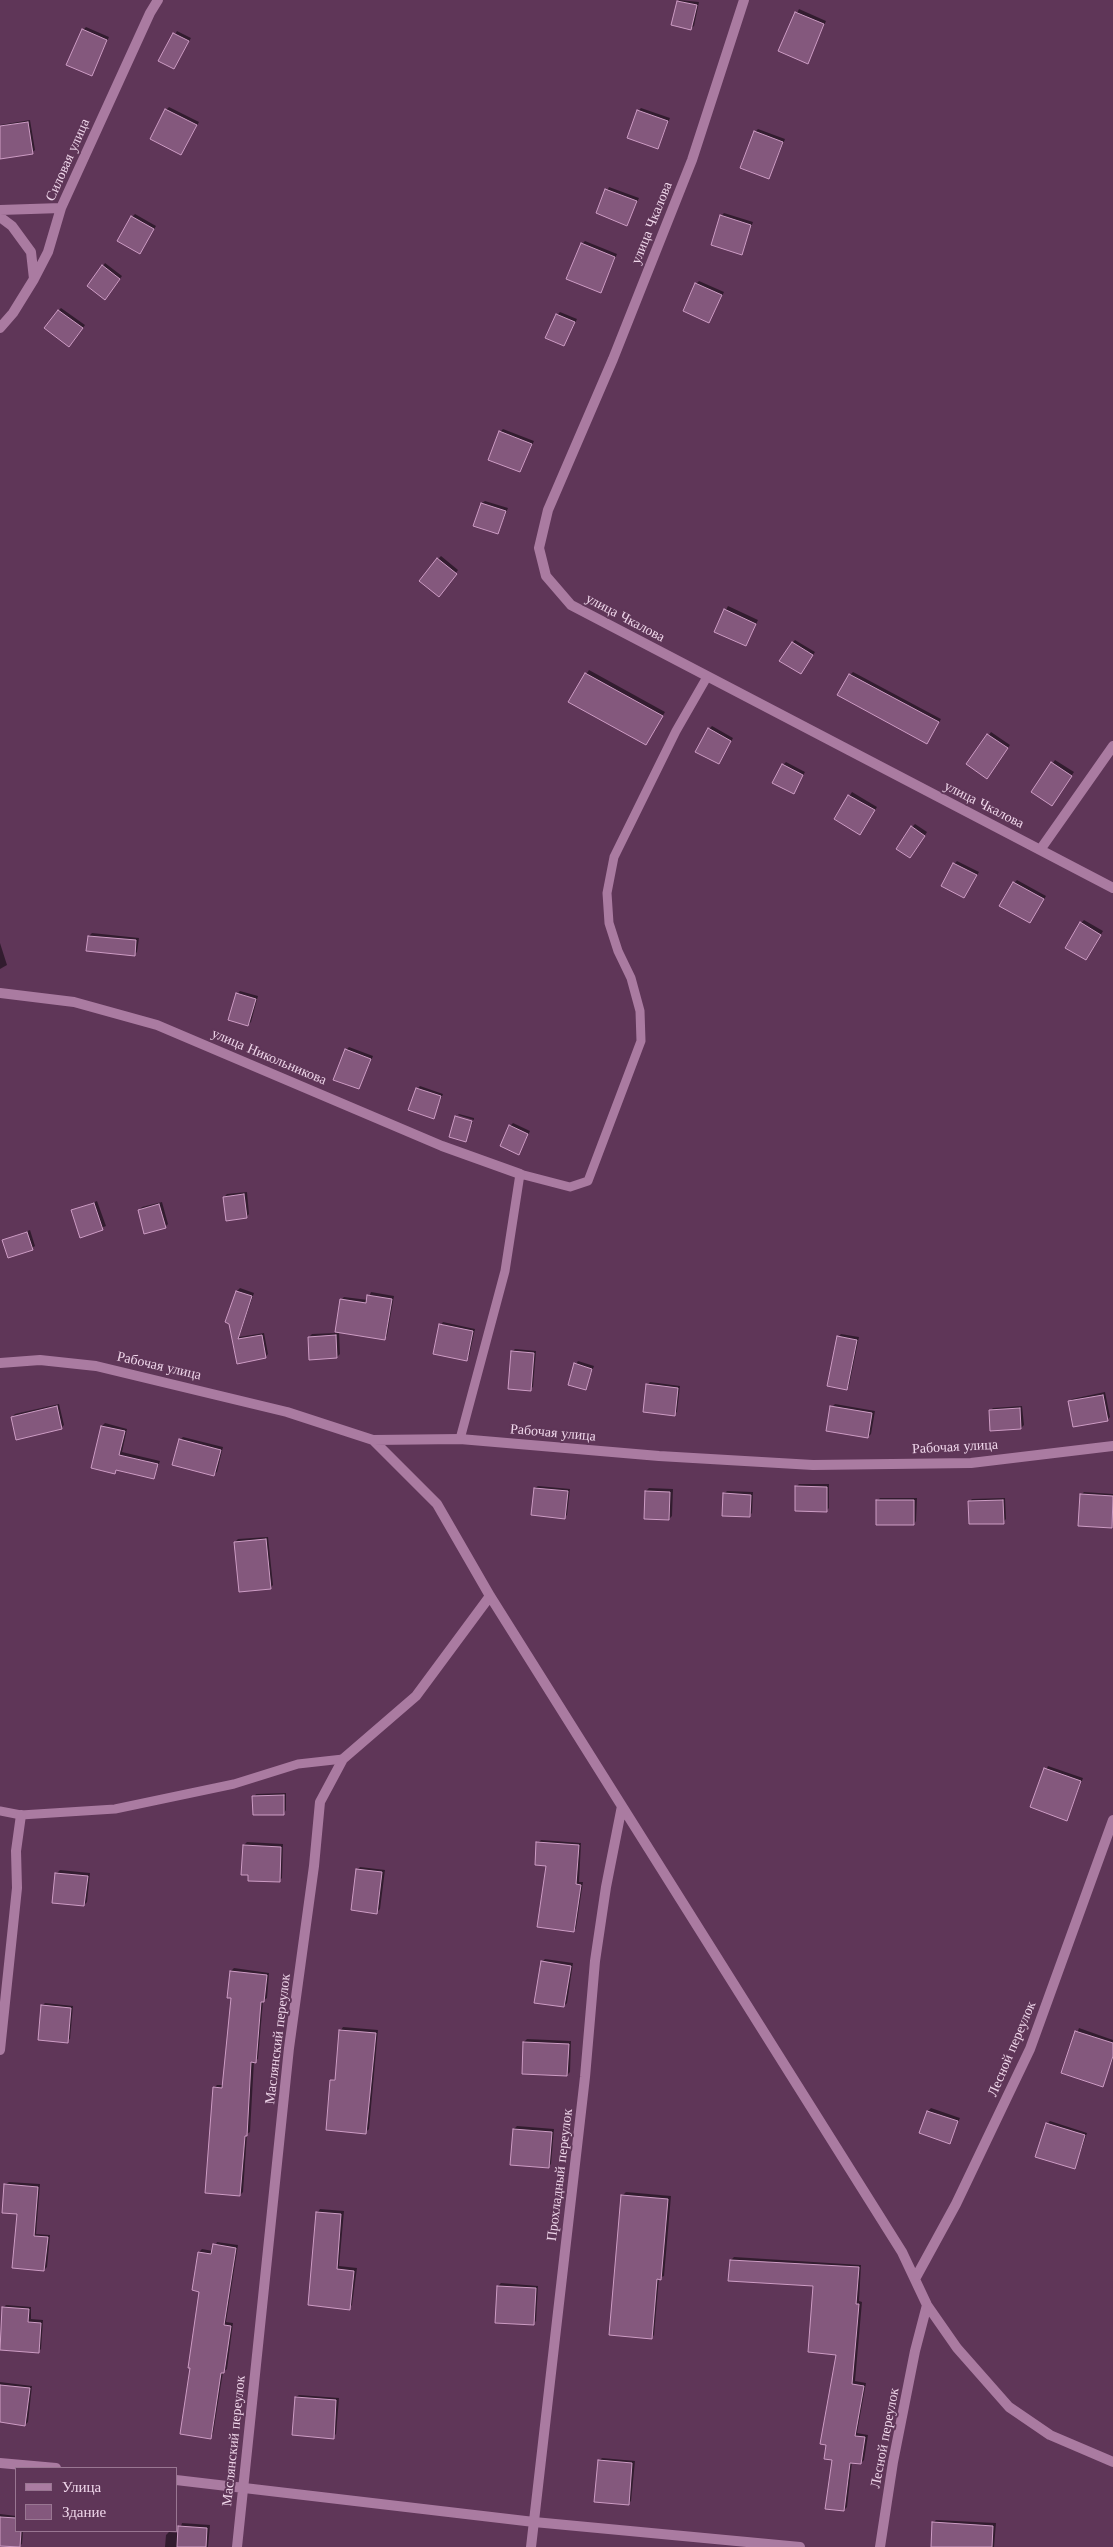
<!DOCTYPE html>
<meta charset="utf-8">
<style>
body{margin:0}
#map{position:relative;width:1113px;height:2547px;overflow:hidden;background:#5f3658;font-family:"Libre Baskerville",serif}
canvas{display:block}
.legend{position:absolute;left:15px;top:2467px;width:162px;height:65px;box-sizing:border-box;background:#5f3658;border:1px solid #997692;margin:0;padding:6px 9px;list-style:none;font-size:15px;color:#efd6ea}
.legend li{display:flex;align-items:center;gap:10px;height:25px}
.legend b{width:25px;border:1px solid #997692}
</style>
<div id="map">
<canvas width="1113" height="2547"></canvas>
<ul class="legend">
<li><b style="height:6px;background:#aa7ba1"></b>Улица</li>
<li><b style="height:14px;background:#84587d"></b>Здание</li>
</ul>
</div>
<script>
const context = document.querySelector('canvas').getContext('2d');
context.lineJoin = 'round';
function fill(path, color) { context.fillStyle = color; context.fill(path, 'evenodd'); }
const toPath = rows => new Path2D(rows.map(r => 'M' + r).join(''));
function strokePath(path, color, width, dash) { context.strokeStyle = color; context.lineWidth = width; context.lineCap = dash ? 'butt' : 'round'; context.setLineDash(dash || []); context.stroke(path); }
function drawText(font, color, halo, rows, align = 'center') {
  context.font = font + ' "Libre Baskerville",serif'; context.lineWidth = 4; context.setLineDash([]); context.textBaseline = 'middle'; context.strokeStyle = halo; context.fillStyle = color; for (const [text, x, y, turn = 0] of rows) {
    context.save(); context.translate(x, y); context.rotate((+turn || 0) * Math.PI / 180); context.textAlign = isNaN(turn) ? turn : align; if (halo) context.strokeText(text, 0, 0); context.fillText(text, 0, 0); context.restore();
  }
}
fill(toPath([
 [679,0,699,2,694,26,691,28,673,24],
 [799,9,826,21,807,62,780,50],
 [86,27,109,37,91,74,83,30],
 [177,31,191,38,174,68,160,60],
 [169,107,199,122,181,154,166,110],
 [641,108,670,118,658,148,638,111],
 [30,120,35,150,32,152,0,158,0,125],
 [758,129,785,139,769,178,755,132],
 [609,187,639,198,627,224,597,213],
 [724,213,753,222,741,253,721,216],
 [135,214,156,226,142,249,132,217],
 [585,241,617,254,600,292,582,244],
 [105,263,122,276,108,295,103,266],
 [699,281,724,292,709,322,696,284],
 [61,308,85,325,72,343,58,311],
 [560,312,577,319,564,345,557,315],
 [503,429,534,441,520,471,500,432],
 [485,501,508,508,498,533,482,503],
 [441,556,458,570,441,592,438,559],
 [728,606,758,620,746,645,715,631],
 [795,640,815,652,803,670,793,642],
 [589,670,665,712,648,740,569,701],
 [853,672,941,719,929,740,927,743,850,675],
 [712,726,733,738,719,763,709,729],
 [991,732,1010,745,989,774,968,764],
 [1055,760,1074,772,1054,802,1033,792],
 [786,762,805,772,793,792,783,765],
 [852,792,877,807,860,833,835,819],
 [915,824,927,832,913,854,912,827],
 [957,861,979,872,964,897,954,864],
 [1017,880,1046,896,1030,922,1014,883],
 [1084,920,1103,931,1086,959,1081,923],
 [92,933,139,938,137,952,134,955,89,936],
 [0,943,7,965,0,969],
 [240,991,258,996,251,1022,248,1025,237,994],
 [349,1047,373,1056,359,1088,346,1050],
 [420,1086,443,1094,433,1117,417,1089],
 [459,1114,474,1118,474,1120,458,1115],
 [456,1118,473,1122,465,1141],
 [513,1123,530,1131,519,1153,510,1126],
 [247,1192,249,1214,246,1217,224,1197,227,1194],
 [97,1201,106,1226,81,1236,73,1211],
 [162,1202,168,1224,165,1227,139,1210,142,1207],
 [30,1230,35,1246,32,1248,4,1241],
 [240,1288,254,1293,239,1337,264,1333,268,1354,265,1357,238,1362,237,1291],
 [371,1292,394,1296,387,1336,384,1339,339,1331,340,1354,337,1357,309,1337,312,1334,336,1333,341,1300,344,1297,368,1300],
 [443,1322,475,1329,469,1357,466,1359,441,1325],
 [841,1334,859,1337,849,1386,847,1389,838,1337],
 [515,1349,536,1351,533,1387,530,1389,512,1352],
 [578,1361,594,1366,585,1389,576,1364],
 [650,1382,680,1386,677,1412,674,1414,647,1385],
 [1105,1392,1110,1417,1107,1420,1069,1402,1072,1399],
 [59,1404,64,1425,61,1428,12,1417,15,1414],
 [835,1404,875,1411,871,1434,868,1437,832,1407],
 [1022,1406,1024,1425,1021,1428,990,1411,993,1408],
 [105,1423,127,1429,122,1452,160,1461,154,1478,118,1469,115,1472,102,1426],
 [183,1437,223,1447,217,1472,214,1474,180,1440],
 [799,1484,829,1484,829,1508,826,1511,796,1487],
 [538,1486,570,1489,567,1515,564,1518,535,1488],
 [649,1488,673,1489,672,1516,669,1519,646,1491],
 [727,1491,753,1492,752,1513,749,1516,724,1494],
 [1084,1492,1113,1494,1111,1527,1081,1495],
 [880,1498,917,1498,916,1521,914,1524,877,1501],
 [1005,1498,1006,1519,1003,1522,969,1502,972,1499],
 [268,1537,273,1585,270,1588,235,1542,238,1539],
 [1048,1766,1083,1778,1067,1819,1031,1806],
 [286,1793,286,1810,284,1813,254,1797,256,1794],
 [541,1840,581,1843,579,1882,583,1882,576,1928,574,1931,538,1843],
 [247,1842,283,1844,282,1878,279,1881,250,1874,244,1845],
 [360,1867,385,1870,380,1909,377,1912,357,1870],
 [60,1870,90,1873,87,1902,84,1905,57,1873],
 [545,1959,573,1963,567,2003,564,2006,542,1962],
 [234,1968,269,1973,267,1998,263,2001,258,2059,254,2061,250,2132,247,2134,243,2192,240,2195,214,2088,217,2085,224,2085,232,1997,231,1971],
 [45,2003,73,2006,70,2039,67,2041,42,2006],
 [343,2027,378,2030,369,2129,366,2132,332,2080,337,2078,341,2030],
 [1079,2028,1113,2040,1113,2059,1102,2085,1063,2072],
 [527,2039,571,2041,570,2072,567,2075,524,2042],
 [931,2108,960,2118,949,2142,928,2111],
 [1050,2121,1087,2133,1075,2168,1047,2124],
 [517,2126,554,2129,551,2164,548,2167,514,2129],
 [9,2182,40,2184,36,2234,50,2235,47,2267,44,2270,6,2184],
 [626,2192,671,2196,664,2276,659,2278,654,2335,652,2338,623,2195],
 [320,2209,344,2211,339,2266,357,2268,352,2305,349,2308,318,2212],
 [217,2242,238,2245,226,2322,233,2323,227,2369,223,2372,213,2434,210,2437,192,2367,200,2291,199,2252,202,2249,213,2251],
 [734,2257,861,2265,859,2301,862,2302,855,2381,866,2383,857,2433,868,2435,864,2460,861,2463,852,2462,847,2507,844,2510,833,2459,837,2354,815,2285,731,2260],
 [501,2283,538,2286,536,2321,533,2324,498,2286],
 [6,2305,31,2307,31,2319,43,2320,41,2349,38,2352,3,2308],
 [0,2382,32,2386,28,2422,25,2425,0,2421],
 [299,2395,339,2398,336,2434,333,2437,296,2397],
 [602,2458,635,2461,631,2501,628,2504,599,2461],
 [0,2514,16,2516,16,2531,23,2531,22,2544,19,2546,0,2545],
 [936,2520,996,2523,994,2547,932,2547,933,2523],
 [182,2523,210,2525,208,2547,165,2547,166,2535,169,2532,179,2533]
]), '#0007');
const building = toPath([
 [677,1,697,5,691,30,671,25,677,1],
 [795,12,824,24,808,64,778,51,795,12],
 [82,29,107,40,92,76,66,65,82,29],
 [173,33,189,41,174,69,158,61,173,33],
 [165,109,197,125,181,155,150,139,165,109],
 [637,110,668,121,658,149,627,138,637,110],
 [28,122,33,154,0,159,0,126,28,122],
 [754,131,783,142,769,179,740,168,754,131],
 [605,189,637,201,627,226,596,213,605,189],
 [720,215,751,225,742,255,711,245,720,215],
 [131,216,154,229,140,254,117,241,131,216],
 [581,243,615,257,601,293,566,279,581,243],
 [102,265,120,279,105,300,87,286,102,265],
 [695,283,722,295,709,323,683,311,695,283],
 [58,310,83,328,69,347,44,328,58,310],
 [556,314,575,322,564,346,545,338,556,314],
 [499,431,532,444,520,472,488,460,499,431],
 [481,503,506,511,498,534,473,526,481,503],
 [437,558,457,574,439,597,419,581,437,558],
 [724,609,756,624,746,646,714,632,724,609],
 [792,642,813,655,801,674,779,661,792,642],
 [585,673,663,716,646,745,568,702,585,673],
 [849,674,939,722,927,744,837,695,849,674],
 [708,728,731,741,719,764,695,752,708,728],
 [987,734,1008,748,987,779,966,764,987,734],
 [1051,762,1072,776,1052,806,1031,792,1051,762],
 [782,764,803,775,794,794,772,783,782,764],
 [848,795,875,810,860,835,834,819,848,795],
 [911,826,925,836,910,858,896,849,911,826],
 [953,863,977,875,964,898,941,886,953,863],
 [1013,882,1044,899,1030,923,999,906,1013,882],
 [1080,922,1101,935,1086,960,1065,948,1080,922],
 [88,936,136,940,135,956,86,951,88,936],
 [236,993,256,999,248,1026,228,1020,236,993],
 [345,1049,371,1059,359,1089,333,1080,345,1049],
 [416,1088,441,1096,434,1119,408,1110,416,1088],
 [455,1116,472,1121,466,1142,449,1137,455,1116],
 [509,1125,528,1134,519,1155,500,1146,509,1125],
 [244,1194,247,1218,226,1221,223,1197,244,1194],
 [94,1203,103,1230,80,1238,71,1210,94,1203],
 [159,1204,166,1228,144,1234,138,1210,159,1204],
 [27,1232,33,1250,8,1258,2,1240,27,1232],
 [236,1291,252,1296,238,1339,262,1335,266,1358,237,1364,229,1324,225,1322,236,1291],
 [367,1295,392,1299,385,1340,335,1332,340,1299,366,1303,367,1295],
 [439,1324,473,1331,467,1361,433,1354,439,1324],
 [336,1335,337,1358,309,1360,308,1337,336,1335],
 [837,1336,857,1340,847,1390,827,1386,837,1336],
 [511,1351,534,1353,531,1391,508,1389,511,1351],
 [574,1363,592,1369,586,1390,568,1385,574,1363],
 [646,1384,678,1388,675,1416,643,1412,646,1384],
 [1103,1395,1108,1421,1073,1427,1068,1401,1103,1395],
 [57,1406,62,1429,16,1440,11,1417,57,1406],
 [830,1406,872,1413,868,1438,826,1431,830,1406],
 [1020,1408,1021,1429,990,1431,989,1410,1020,1408],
 [101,1426,125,1431,119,1455,158,1464,154,1479,116,1470,115,1474,91,1468,101,1426],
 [179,1439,221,1450,214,1476,172,1465,179,1439],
 [795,1486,827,1487,827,1512,795,1511,795,1486],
 [534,1488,568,1491,565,1519,531,1515,534,1488],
 [645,1491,670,1492,669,1520,644,1519,645,1491],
 [723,1493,751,1495,750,1517,722,1516,723,1493],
 [1080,1494,1113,1496,1112,1528,1078,1526,1080,1494],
 [876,1500,914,1500,914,1525,876,1525,876,1500],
 [1003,1500,1004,1524,969,1524,968,1501,1003,1500],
 [266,1539,271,1589,239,1592,234,1542,266,1539],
 [1044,1768,1081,1781,1067,1821,1030,1807,1044,1768],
 [284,1795,284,1815,253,1815,252,1796,284,1795],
 [536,1842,579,1845,576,1884,581,1885,574,1932,537,1927,546,1866,535,1865,536,1842],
 [243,1845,281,1847,280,1882,248,1881,248,1875,241,1875,243,1845],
 [356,1869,382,1872,377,1914,351,1910,356,1869],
 [55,1873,88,1876,84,1906,52,1903,55,1873],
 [541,1961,571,1966,564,2007,534,2003,541,1961],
 [230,1971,267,1975,264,2002,261,2002,256,2063,251,2062,247,2136,245,2136,240,2196,205,2193,213,2087,222,2088,231,1998,227,1998,230,1971],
 [41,2005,71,2008,68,2043,38,2040,41,2005],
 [339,2030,376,2033,366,2134,326,2130,330,2080,335,2080,339,2030],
 [1075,2031,1113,2043,1113,2056,1103,2087,1061,2073,1075,2031],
 [523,2042,569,2044,567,2076,522,2074,523,2042],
 [927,2111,958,2121,950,2144,919,2133,927,2111],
 [1046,2123,1085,2135,1075,2169,1035,2157,1046,2123],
 [513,2129,552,2132,549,2168,510,2165,513,2129],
 [4,2184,38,2187,34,2236,48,2237,44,2271,12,2268,17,2214,2,2213,4,2184],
 [621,2195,668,2199,661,2280,657,2279,652,2339,609,2335,621,2195],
 [316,2212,341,2214,337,2269,354,2271,350,2310,308,2305,316,2212],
 [213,2244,236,2248,224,2325,231,2326,224,2373,221,2373,211,2439,180,2434,190,2368,188,2368,199,2292,192,2290,198,2252,211,2254,213,2244],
 [730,2260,859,2267,856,2304,859,2304,852,2384,864,2386,855,2436,865,2437,861,2464,850,2463,844,2511,825,2509,832,2460,824,2459,826,2445,820,2444,836,2355,808,2352,813,2286,728,2281,730,2260],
 [497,2286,536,2288,534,2325,495,2323,497,2286],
 [2,2307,29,2309,28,2322,41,2323,39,2353,0,2350,2,2307],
 [0,2385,30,2388,25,2426,0,2422,0,2385],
 [295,2397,336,2400,334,2439,292,2435,295,2397],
 [598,2460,632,2463,629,2505,594,2502,598,2460],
 [0,2517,16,2518,16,2531,21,2531,20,2547,0,2546,0,2517],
 [932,2522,993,2526,992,2547,931,2547,932,2522],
 [178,2526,207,2528,206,2547,177,2547,178,2526]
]);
fill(building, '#84587d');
strokePath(building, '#cd9cc4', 1);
strokePath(toPath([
 [460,1439,505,1271,520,1174,570,1187,588,1181,641,1041,640,1011,631,978,618,951,609,923,607,893,614,857,676,731,707,677],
 [0,1811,21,1815,115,1809,234,1784,298,1764,343,1759]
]), '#aa7ba1', 9);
strokePath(toPath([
 [744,0,692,160,613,359,548,510,539,548,546,576,571,605,1113,888],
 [0,210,61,208],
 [0,217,12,226,31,252,34,279],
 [0,328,13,313,34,279,48,252,61,208,150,13,158,0],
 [1040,850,1113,746],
 [0,993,74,1002,157,1025,442,1146,520,1174],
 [0,1363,40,1360,96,1366,287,1412,373,1440,460,1439,659,1456,813,1465,971,1463,1113,1446],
 [373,1440,437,1504,490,1596,902,2252,927,2305,957,2348,1009,2407,1050,2435,1113,2462],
 [0,2050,17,1888,16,1851,21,1815],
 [915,2279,956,2204,1030,2049,1113,1820],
 [0,2463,56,2468],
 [176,2480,534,2522,800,2547],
 [237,2547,289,2048,314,1866,320,1802,343,1759,416,1696,490,1596],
 [531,2547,585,2077,595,1961,606,1887,622,1806],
 [880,2547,893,2462,915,2351,927,2305]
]), '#aa7ba1', 10);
drawText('14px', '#efd6ea', '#5f3658', [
 ["Силовая улица",68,160,-66],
 ["улица Чкалова",652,223,-68],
 ["улица Чкалова",625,618,28],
 ["улица Чкалова",984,805,27],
 ["улица Никольникова",269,1057,23],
 ["Рабочая улица",159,1366,13],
 ["Рабочая улица",553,1433,5],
 ["Рабочая улица",955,1447,-3],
 ["Маслянский переулок",278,2039,-83],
 ["Лесной переулок",1012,2049,-67],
 ["Прохладный переулок",560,2175,-83],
 ["Лесной переулок",885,2438,-79],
 ["Маслянский переулок",234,2441,-84]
]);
</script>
